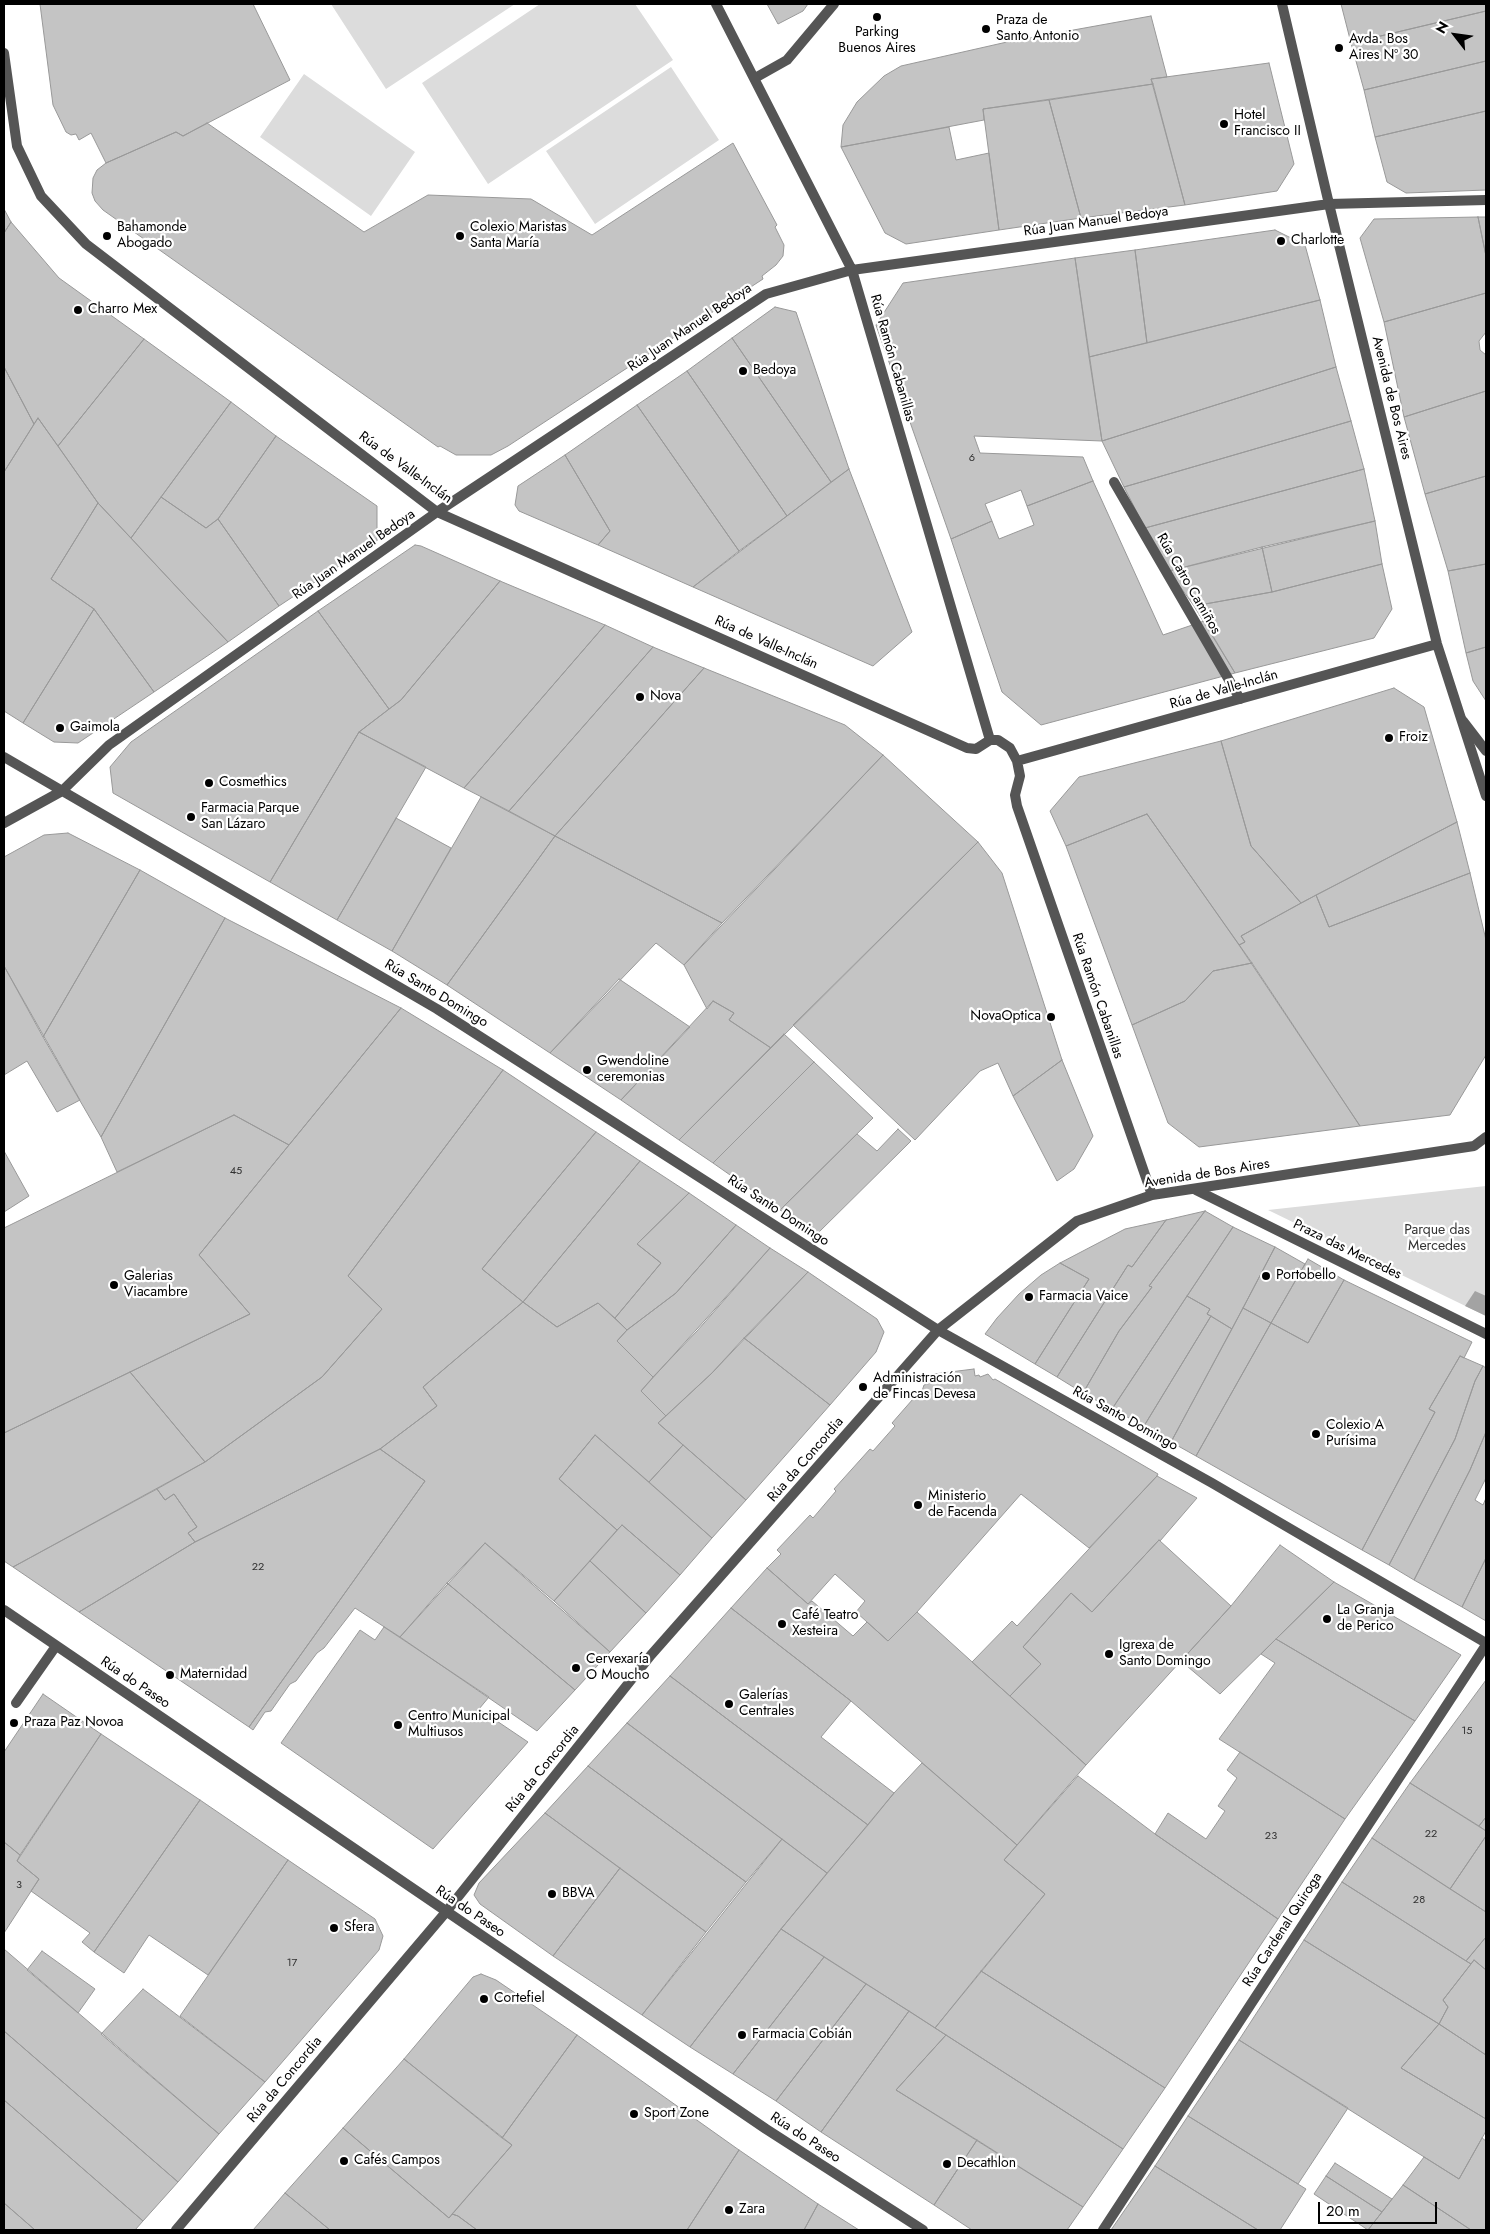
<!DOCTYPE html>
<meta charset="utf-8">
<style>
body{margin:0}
#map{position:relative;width:1490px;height:2234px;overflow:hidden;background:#fff;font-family:Jost,sans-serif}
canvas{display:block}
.frame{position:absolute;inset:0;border:5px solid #000;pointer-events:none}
.north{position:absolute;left:1430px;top:10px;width:50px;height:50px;-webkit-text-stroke:4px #fff;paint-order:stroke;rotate:300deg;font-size:14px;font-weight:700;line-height:20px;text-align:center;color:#000}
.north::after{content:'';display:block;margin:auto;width:18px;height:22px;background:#000;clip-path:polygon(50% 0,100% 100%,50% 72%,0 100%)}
.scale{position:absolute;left:1318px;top:2202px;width:119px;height:22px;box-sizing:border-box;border:2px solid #000;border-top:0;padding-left:6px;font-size:15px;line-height:18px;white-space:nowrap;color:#000;-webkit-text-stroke:4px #fff;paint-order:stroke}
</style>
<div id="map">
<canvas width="1490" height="2234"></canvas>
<div class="frame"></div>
<div class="north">N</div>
<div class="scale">20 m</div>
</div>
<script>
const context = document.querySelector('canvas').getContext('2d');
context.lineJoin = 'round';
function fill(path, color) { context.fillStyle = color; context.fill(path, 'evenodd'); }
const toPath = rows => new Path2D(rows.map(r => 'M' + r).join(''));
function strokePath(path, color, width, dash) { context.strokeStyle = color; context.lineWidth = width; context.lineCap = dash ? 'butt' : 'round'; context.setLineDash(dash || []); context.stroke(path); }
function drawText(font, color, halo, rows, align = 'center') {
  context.font = font + ' Jost,sans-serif'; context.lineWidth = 4.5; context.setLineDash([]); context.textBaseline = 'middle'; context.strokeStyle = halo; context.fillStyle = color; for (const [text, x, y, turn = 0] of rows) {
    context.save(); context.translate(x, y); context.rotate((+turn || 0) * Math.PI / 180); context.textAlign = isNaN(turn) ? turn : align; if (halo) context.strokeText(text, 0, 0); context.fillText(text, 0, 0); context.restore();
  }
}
fill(toPath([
 [331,4,515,4,386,89],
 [540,4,635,4,673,60,488,184,422,83],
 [671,67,719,140,595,224,546,151],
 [304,74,415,152,371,216,260,137],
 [1486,1186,1486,1316,1268,1210]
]), '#dcdcdc');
fill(toPath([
 [1475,1291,1486,1296,1486,1316,1465,1306]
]), '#a3a3a3');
const building = toPath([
 [40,4,253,4,290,80,183,136,176,132,106,163,91,133,79,140,76,134,71,135,66,132,53,105,40,4],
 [767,4,808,4,803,11,778,24,767,4],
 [1341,4,1486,4,1486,11,1351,43,1341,4],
 [1486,11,1486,61,1364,90,1351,43,1486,11],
 [1151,16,1167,77,1151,79,1153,84,983,109,984,120,841,147,843,125,857,102,884,76,901,66,1007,42,1151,16],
 [1486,61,1486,111,1375,137,1364,90,1486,61],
 [1269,63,1294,164,1277,191,1185,205,1151,79,1269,63],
 [1153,84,1185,205,1081,218,1049,100,1153,84],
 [1049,100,1081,218,999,230,983,109,1049,100],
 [1486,111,1486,190,1406,193,1387,182,1375,137,1486,111],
 [207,123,364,232,428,195,531,199,592,235,733,143,777,225,775,227,784,245,783,256,776,265,762,276,763,279,508,446,491,455,456,455,440,446,438,447,103,210,95,201,92,193,93,178,97,170,106,163,176,132,183,136,207,123],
 [949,127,956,160,989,153,999,230,906,244,885,233,841,147,949,127],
 [4,209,11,222,4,233,4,209],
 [1478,217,1486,217,1486,256,1478,217],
 [1478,217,1486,256,1486,293,1384,322,1360,238,1374,219,1478,217],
 [11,222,59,278,144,339,58,446,38,418,34,424,4,367,4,233,11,222],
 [1275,230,1305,245,1320,300,1147,343,1135,250,1275,230],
 [1135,250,1147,343,1089,357,1075,258,1135,250],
 [1075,258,1102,441,974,436,980,453,1083,457,1093,481,1027,506,1021,490,985,504,992,521,951,539,876,325,903,283,1075,258],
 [1486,293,1486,332,1479,341,1480,350,1486,355,1486,391,1404,417,1384,322,1486,293],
 [1320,300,1336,367,1102,441,1089,357,1320,300],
 [775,307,796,312,849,469,831,482,732,338,775,307],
 [732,338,831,482,787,516,687,371,732,338],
 [144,339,231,402,131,538,98,503,58,446,144,339],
 [4,367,34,424,4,472,4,367],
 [1336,367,1351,421,1124,487,1102,441,1336,367],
 [687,371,787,516,739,551,637,405,687,371],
 [1486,391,1486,476,1425,494,1404,417,1486,391],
 [231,402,276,436,218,519,206,528,161,497,231,402],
 [637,405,739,551,693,587,598,545,610,531,565,455,637,405],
 [38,418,98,503,51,579,94,609,23,723,4,711,4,472,38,418],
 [1351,421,1364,469,1145,528,1124,487,1351,421],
 [276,436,377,506,377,541,279,606,218,519,276,436],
 [565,455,610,531,598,545,519,511,515,505,518,486,565,455],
 [849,469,912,632,873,666,693,587,849,469],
 [1364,469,1375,521,1169,571,1145,528,1364,469],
 [1486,476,1486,564,1448,571,1425,494,1486,476],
 [1093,481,1163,635,1204,621,1235,673,1041,725,1002,692,951,539,992,521,999,539,1034,525,1027,506,1093,481],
 [161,497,206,528,218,519,279,606,228,642,131,538,161,497],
 [98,503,228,642,154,692,94,609,51,579,98,503],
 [1375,521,1382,564,1272,592,1262,547,1375,521],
 [415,545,421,546,500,581,401,700,389,709,318,611,415,545],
 [1262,547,1272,592,1194,606,1169,571,1262,547],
 [1382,564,1392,609,1374,638,1235,673,1194,606,1272,592,1382,564],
 [1486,564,1486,647,1466,653,1448,571,1486,564],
 [500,581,605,625,464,788,359,732,401,700,500,581],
 [94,609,154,692,78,743,54,742,23,723,94,609],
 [318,611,389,709,359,732,270,882,113,793,110,767,131,742,318,611],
 [605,625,653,647,509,811,464,788,605,625],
 [653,647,704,668,555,836,509,811,653,647],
 [1486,647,1486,701,1473,681,1466,653,1486,647],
 [704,668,845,725,883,755,722,923,555,836,704,668],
 [1394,688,1424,707,1457,822,1301,903,1251,846,1221,741,1394,688],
 [359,732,426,767,337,920,270,882,359,732],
 [1221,741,1251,846,1301,903,1241,936,1245,942,1239,945,1147,814,1066,846,1050,811,1079,777,1221,741],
 [883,755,978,842,771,1048,729,1020,734,1013,713,1001,707,1009,684,965,883,755],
 [481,797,555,836,447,985,392,951,481,797],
 [1147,814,1252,963,1213,971,1185,1001,1132,1025,1066,846,1147,814],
 [396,818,451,848,392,951,337,920,396,818],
 [1457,822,1470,873,1329,927,1316,895,1457,822],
 [68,833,140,870,43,1037,4,966,4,857,44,835,68,833],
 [555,836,722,923,684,965,656,943,550,1053,447,985,555,836],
 [978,842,1002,873,1062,1060,1013,1096,998,1063,980,1071,915,1140,793,1025,978,842],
 [140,870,225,918,101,1137,43,1037,140,870],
 [1470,873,1486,940,1486,1055,1450,1115,1360,1126,1239,945,1245,942,1241,936,1316,895,1329,927,1470,873],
 [225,918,401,1008,289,1145,234,1115,117,1172,101,1137,225,918],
 [1252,963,1360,1126,1199,1147,1168,1123,1132,1025,1185,1001,1213,971,1252,963],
 [4,966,80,1100,57,1112,27,1061,4,1075,4,966],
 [619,979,690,1027,621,1100,550,1053,619,979],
 [713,1001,734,1013,729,1020,771,1048,679,1140,621,1100,713,1001],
 [401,1008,503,1070,348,1276,382,1309,322,1377,205,1462,130,1372,250,1314,199,1255,401,1008],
 [784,1034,814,1062,713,1163,679,1140,784,1034],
 [1062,1060,1093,1136,1074,1169,1057,1181,1013,1096,1062,1060],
 [814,1062,873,1118,780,1210,713,1163,814,1062],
 [503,1070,596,1132,482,1269,523,1302,423,1387,437,1406,380,1449,195,1542,188,1533,197,1527,174,1494,165,1500,157,1489,205,1462,322,1377,382,1309,348,1276,503,1070],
 [234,1115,289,1145,199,1255,250,1314,4,1433,4,1228,234,1115],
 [898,1129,911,1141,816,1235,780,1210,857,1134,877,1151,898,1129],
 [596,1132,640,1161,523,1302,482,1269,596,1132],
 [4,1151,29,1196,4,1212,4,1151],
 [640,1161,689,1193,637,1244,661,1263,615,1318,598,1303,557,1327,523,1302,640,1161],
 [689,1193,736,1225,676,1293,627,1330,615,1318,661,1263,637,1244,689,1193],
 [1205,1211,1149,1286,1152,1287,1119,1331,1083,1393,1057,1377,1128,1265,1132,1267,1166,1220,1205,1211],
 [1205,1211,1233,1227,1112,1409,1083,1393,1119,1331,1152,1287,1149,1286,1205,1211],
 [1166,1220,1132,1267,1128,1265,1057,1377,1035,1364,1089,1279,1060,1263,1125,1229,1166,1220],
 [736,1225,770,1248,697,1331,653,1377,617,1341,627,1330,676,1293,736,1225],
 [1233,1227,1275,1247,1232,1329,1207,1314,1210,1309,1187,1296,1233,1227],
 [1275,1247,1305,1264,1271,1323,1243,1308,1275,1247],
 [770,1248,808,1272,712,1373,666,1416,641,1391,770,1248],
 [1308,1259,1344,1280,1308,1343,1271,1323,1308,1259],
 [1060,1263,1089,1279,1035,1364,985,1334,997,1318,1019,1294,1041,1275,1060,1263],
 [808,1272,877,1319,884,1332,876,1352,830,1405,744,1338,808,1272],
 [1344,1280,1472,1342,1464,1358,1460,1356,1429,1409,1435,1412,1362,1550,1196,1456,1271,1323,1308,1343,1344,1280],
 [1187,1296,1210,1309,1207,1314,1211,1316,1144,1426,1112,1409,1187,1296],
 [523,1302,557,1327,598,1303,627,1330,617,1341,653,1377,641,1391,666,1416,658,1423,683,1445,649,1482,595,1435,559,1479,617,1530,554,1601,485,1543,400,1637,355,1608,324,1648,317,1653,296,1681,290,1684,271,1711,265,1712,253,1730,249,1727,425,1481,380,1449,437,1406,423,1387,523,1302],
 [1243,1308,1271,1323,1196,1456,1171,1442,1243,1308],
 [1211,1316,1232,1329,1171,1442,1144,1426,1211,1316],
 [744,1338,830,1405,746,1500,658,1423,712,1373,744,1338],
 [1460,1356,1483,1366,1475,1381,1455,1439,1389,1565,1362,1550,1435,1412,1429,1409,1460,1356],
 [1483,1366,1486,1368,1486,1432,1470,1470,1414,1580,1389,1565,1455,1439,1475,1381,1483,1366],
 [974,1369,975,1376,979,1375,980,1377,988,1374,993,1380,995,1379,1158,1474,1157,1476,1089,1548,1021,1494,917,1612,888,1641,856,1612,865,1601,835,1574,808,1604,767,1568,781,1554,777,1550,810,1515,813,1518,836,1491,834,1489,870,1449,873,1451,895,1426,892,1423,920,1391,922,1391,924,1385,931,1383,935,1380,934,1374,974,1369],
 [130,1372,205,1462,13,1567,4,1561,4,1433,130,1372],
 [1486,1432,1486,1478,1475,1500,1483,1505,1486,1498,1486,1558,1462,1607,1414,1580,1470,1470,1486,1432],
 [595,1435,712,1538,680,1575,622,1525,617,1530,559,1479,595,1435],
 [683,1445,746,1500,712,1538,649,1482,683,1445],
 [380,1449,425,1481,249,1727,79,1612,195,1542,380,1449],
 [1157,1476,1197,1498,1160,1541,1159,1540,1092,1612,1071,1593,1023,1647,1041,1664,1010,1696,972,1662,1012,1621,1017,1626,1157,1476],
 [157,1489,165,1500,174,1494,197,1527,188,1533,195,1542,79,1612,13,1567,157,1489],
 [622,1525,680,1575,646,1613,590,1561,622,1525],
 [1159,1540,1231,1606,1086,1765,1010,1696,1041,1664,1023,1647,1071,1593,1092,1612,1159,1540],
 [485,1543,610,1652,575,1690,447,1583,485,1543],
 [1280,1545,1334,1582,1220,1694,1181,1661,1231,1606,1280,1545],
 [1486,1558,1486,1621,1462,1607,1486,1558],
 [590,1561,646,1613,610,1652,554,1601,590,1561],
 [767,1568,808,1604,812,1601,853,1636,867,1622,888,1641,917,1612,1086,1765,1017,1845,851,1701,731,1608,767,1568],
 [1334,1582,1461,1655,1415,1721,1276,1639,1334,1582],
 [447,1583,575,1690,537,1731,400,1637,447,1583],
 [731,1608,851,1701,821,1737,894,1793,868,1825,670,1676,731,1608],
 [384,1627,489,1697,479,1709,528,1742,433,1849,281,1743,360,1630,375,1640,384,1627],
 [1276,1639,1415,1721,1345,1819,1219,1739,1275,1663,1261,1654,1276,1639],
 [670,1676,868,1825,827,1873,627,1723,670,1676],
 [1486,1680,1486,1817,1479,1826,1410,1783,1486,1680],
 [43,1694,101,1734,20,1855,4,1842,4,1752,43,1694],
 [627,1723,782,1839,746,1882,588,1766,627,1723],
 [101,1734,200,1800,94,1952,82,1942,90,1933,31,1891,39,1879,17,1861,101,1734],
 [1240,1752,1345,1819,1278,1919,1155,1834,1168,1813,1206,1839,1225,1811,1218,1806,1237,1778,1227,1770,1240,1752],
 [922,1763,1017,1845,1004,1860,1045,1894,935,2028,781,1929,894,1793,922,1763],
 [588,1766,746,1882,706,1932,545,1813,588,1766],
 [1078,1776,1155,1834,1278,1919,1165,2088,981,1971,1045,1894,1004,1860,1078,1776],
 [1410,1783,1486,1831,1486,1836,1450,1889,1372,1838,1410,1783],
 [200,1800,288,1860,208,1975,149,1935,124,1973,94,1952,200,1800],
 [545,1813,620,1868,553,1956,480,1904,474,1895,479,1883,545,1813],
 [1486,1817,1486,1831,1479,1826,1486,1817],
 [1486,1836,1486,1912,1450,1889,1486,1836],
 [1372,1838,1486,1912,1486,1937,1466,1961,1342,1882,1372,1838],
 [782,1839,827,1873,781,1929,690,2047,642,2015,782,1839],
 [4,1842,20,1855,17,1861,39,1879,4,1933,4,1842],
 [288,1860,375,1919,383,1936,379,1950,265,2082,180,2016,288,1860],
 [620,1868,706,1932,642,2015,553,1956,620,1868],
 [1342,1882,1471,1964,1443,2000,1448,2007,1439,2024,1304,1940,1342,1882],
 [781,1929,824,1957,733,2074,690,2047,781,1929],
 [1486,1937,1486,1970,1474,1960,1471,1964,1466,1961,1486,1937],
 [1304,1940,1439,2024,1401,2068,1486,2119,1486,2131,1459,2179,1239,2040,1304,1940],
 [4,1949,219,2134,178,2182,4,2031,4,1949],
 [42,1951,95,1989,78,2013,27,1970,42,1951],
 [824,1957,866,1984,776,2101,733,2074,824,1957],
 [1474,1960,1486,1970,1486,2055,1439,2024,1448,2007,1443,2000,1474,1960],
 [981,1971,1165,2088,1123,2149,935,2028,981,1971],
 [481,1974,496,1980,577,2035,502,2138,404,2059,473,1977,481,1974],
 [866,1984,909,2011,821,2132,776,2101,866,1984],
 [143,1989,265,2082,219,2134,101,2034,143,1989],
 [909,2011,946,2035,896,2090,977,2140,934,2205,821,2132,909,2011],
 [1439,2024,1486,2055,1486,2119,1401,2068,1439,2024],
 [4,2031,178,2182,143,2221,4,2100,4,2031],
 [577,2035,739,2150,687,2230,477,2230,458,2216,452,2214,512,2145,502,2138,577,2035],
 [946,2035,1123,2149,1083,2207,896,2090,946,2035],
 [1239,2040,1348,2108,1298,2184,1188,2116,1239,2040],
 [404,2059,512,2145,449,2218,343,2128,404,2059],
 [4,2100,143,2221,135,2230,35,2230,4,2203,4,2100],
 [1188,2116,1306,2189,1280,2230,1258,2230,1155,2166,1188,2116],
 [343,2128,449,2218,452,2214,458,2216,477,2230,330,2230,285,2193,343,2128],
 [1482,2138,1486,2141,1486,2230,1471,2230,1403,2185,1424,2157,1459,2179,1482,2138],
 [977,2140,1083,2207,1067,2230,972,2230,934,2205,977,2140],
 [739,2150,818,2204,804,2230,687,2230,739,2150],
 [1335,2163,1392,2199,1382,2212,1326,2176,1335,2163],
 [1155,2166,1258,2230,1111,2230,1155,2166],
 [1326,2176,1382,2212,1368,2230,1314,2194,1326,2176],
 [1403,2185,1471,2230,1368,2230,1403,2185],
 [285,2193,330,2230,253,2230,285,2193],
 [4,2203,35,2230,4,2230,4,2203],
 [818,2204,859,2230,804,2230,818,2204]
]);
fill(building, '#c4c4c4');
strokePath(building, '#999', 1);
strokePath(toPath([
 [4,53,17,146,41,196,86,244,437,512,967,748,976,749,990,740,998,740,1010,748,1017,761,1020,776,1015,795,1017,806,1152,1195],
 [755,78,787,60,834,4],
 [1329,204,1437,644,1486,796],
 [4,757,437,1009,938,1330,1212,1483,1486,1643],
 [1017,761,1437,644],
 [4,823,62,791,109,745,437,512,766,294,852,270,990,740],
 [1196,1190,1486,1334],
 [4,1610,766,2129,923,2230],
 [16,1703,56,1646],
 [176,2230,446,1912,651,1655,938,1330,1077,1221,1152,1195,1474,1146,1486,1137],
 [1103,2230,1486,1645]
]), '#555', 10);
strokePath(toPath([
 [716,4,852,270,1329,204,1486,200],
 [1282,4,1329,204],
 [1114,482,1240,699],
 [1463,721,1486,751]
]), '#555', 10);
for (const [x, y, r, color] of [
 [877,17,5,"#000"],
 [986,29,5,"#000"],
 [1339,48,5,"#000"],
 [1224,124,5,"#000"],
 [107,236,5,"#000"],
 [460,236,5,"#000"],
 [1281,241,5,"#000"],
 [78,310,5,"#000"],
 [743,371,5,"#000"],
 [640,697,5,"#000"],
 [60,728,5,"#000"],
 [1389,738,5,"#000"],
 [209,783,5,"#000"],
 [191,817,5,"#000"],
 [1051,1017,5,"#000"],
 [587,1070,5,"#000"],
 [1266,1276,5,"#000"],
 [114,1285,5,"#000"],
 [1029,1297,5,"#000"],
 [863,1387,5,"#000"],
 [1316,1434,5,"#000"],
 [918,1505,5,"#000"],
 [1327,1619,5,"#000"],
 [782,1624,5,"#000"],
 [1109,1654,5,"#000"],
 [576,1668,5,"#000"],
 [170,1675,5,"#000"],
 [729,1704,5,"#000"],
 [14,1723,5,"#000"],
 [398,1725,5,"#000"],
 [552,1894,5,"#000"],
 [334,1928,5,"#000"],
 [484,1999,5,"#000"],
 [742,2035,5,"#000"],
 [634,2114,5,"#000"],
 [344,2161,5,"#000"],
 [947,2164,5,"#000"],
 [729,2210,5,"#000"]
]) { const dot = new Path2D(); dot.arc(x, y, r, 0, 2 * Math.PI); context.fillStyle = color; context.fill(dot); strokePath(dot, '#fff', 2); }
drawText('11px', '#313131', null, [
 ["6",972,458],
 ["45",236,1171],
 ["22",258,1567],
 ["15",1467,1731],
 ["22",1431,1834],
 ["23",1271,1836],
 ["3",19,1885],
 ["28",1419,1900],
 ["17",292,1963]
]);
drawText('14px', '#000', '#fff', [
 ["Praza de",996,21],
 ["Santo Antonio",996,37],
 ["Parking",877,33,"center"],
 ["Buenos Aires",877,49,"center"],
 ["Avda. Bos",1349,40],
 ["Aires Nº 30",1349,56],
 ["Hotel",1234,116],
 ["Francisco II",1234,132],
 ["Bahamonde",117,228],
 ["Abogado",117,244],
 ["Colexio Maristas",470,228],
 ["Santa María",470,244],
 ["Charlotte",1291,241],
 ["Charro Mex",88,310],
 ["Bedoya",753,371],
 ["Nova",650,697],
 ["Gaimola",70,728],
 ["Froiz",1399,738],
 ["Cosmethics",219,783],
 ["Farmacia Parque",201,809],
 ["San Lázaro",201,825],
 ["NovaOptica",1041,1017,"right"],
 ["Gwendoline",597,1062],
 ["ceremonias",597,1078],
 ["Portobello",1276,1276],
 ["Galerias",124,1277],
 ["Viacambre",124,1293],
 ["Farmacia Vaice",1039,1297],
 ["Administración",873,1379],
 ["de Fincas Devesa",873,1395],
 ["Colexio A",1326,1426],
 ["Purísima",1326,1442],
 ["Ministerio",928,1497],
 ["de Facenda",928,1513],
 ["La Granja",1337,1611],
 ["de Perico",1337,1627],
 ["Café Teatro",792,1616],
 ["Xesteira",792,1632],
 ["Igrexa de",1119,1646],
 ["Santo Domingo",1119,1662],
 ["Cervexaría",586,1660],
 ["O Moucho",586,1676],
 ["Maternidad",180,1675],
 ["Galerías",739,1696],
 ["Centrales",739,1712],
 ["Centro Municipal",408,1717],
 ["Multiusos",408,1733],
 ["Praza Paz Novoa",24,1723],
 ["BBVA",562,1894],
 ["Sfera",344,1928],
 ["Cortefiel",494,1999],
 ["Farmacia Cobián",752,2035],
 ["Sport Zone",644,2114],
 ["Cafés Campos",354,2161],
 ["Decathlon",957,2164],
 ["Zara",739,2210]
], 'left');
drawText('14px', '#000', '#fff', [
 ["Rúa Juan Manuel Bedoya",1096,222,-8],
 ["Rúa Juan Manuel Bedoya",690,328,-34],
 ["Rúa Ramón Cabanillas",892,358,74],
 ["Avenida de Bos Aires",1391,398,76],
 ["Rúa de Valle-Inclán",405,468,36],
 ["Rúa Juan Manuel Bedoya",354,555,-35],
 ["Rúa Catro Camiños",1188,584,60],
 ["Rúa de Valle-Inclán",766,643,24],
 ["Rúa de Valle-Inclán",1224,690,-16],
 ["Rúa Santo Domingo",436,994,31],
 ["Rúa Ramón Cabanillas",1097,996,71],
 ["Avenida de Bos Aires",1207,1174,-9],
 ["Rúa Santo Domingo",778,1211,33],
 ["Praza das Mercedes",1347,1250,26],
 ["Rúa Santo Domingo",1125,1419,29],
 ["Rúa da Concordia",806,1460,-49],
 ["Rúa do Paseo",135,1683,34],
 ["Rúa da Concordia",543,1769,-51],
 ["Rúa do Paseo",470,1912,34],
 ["Rúa Cardenal Quiroga",1283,1930,-57],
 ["Rúa da Concordia",285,2080,-50],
 ["Rúa do Paseo",805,2138,33]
]);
drawText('14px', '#333', '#fff', [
 ["Parque das",1437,1231],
 ["Mercedes",1437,1247]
]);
</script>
